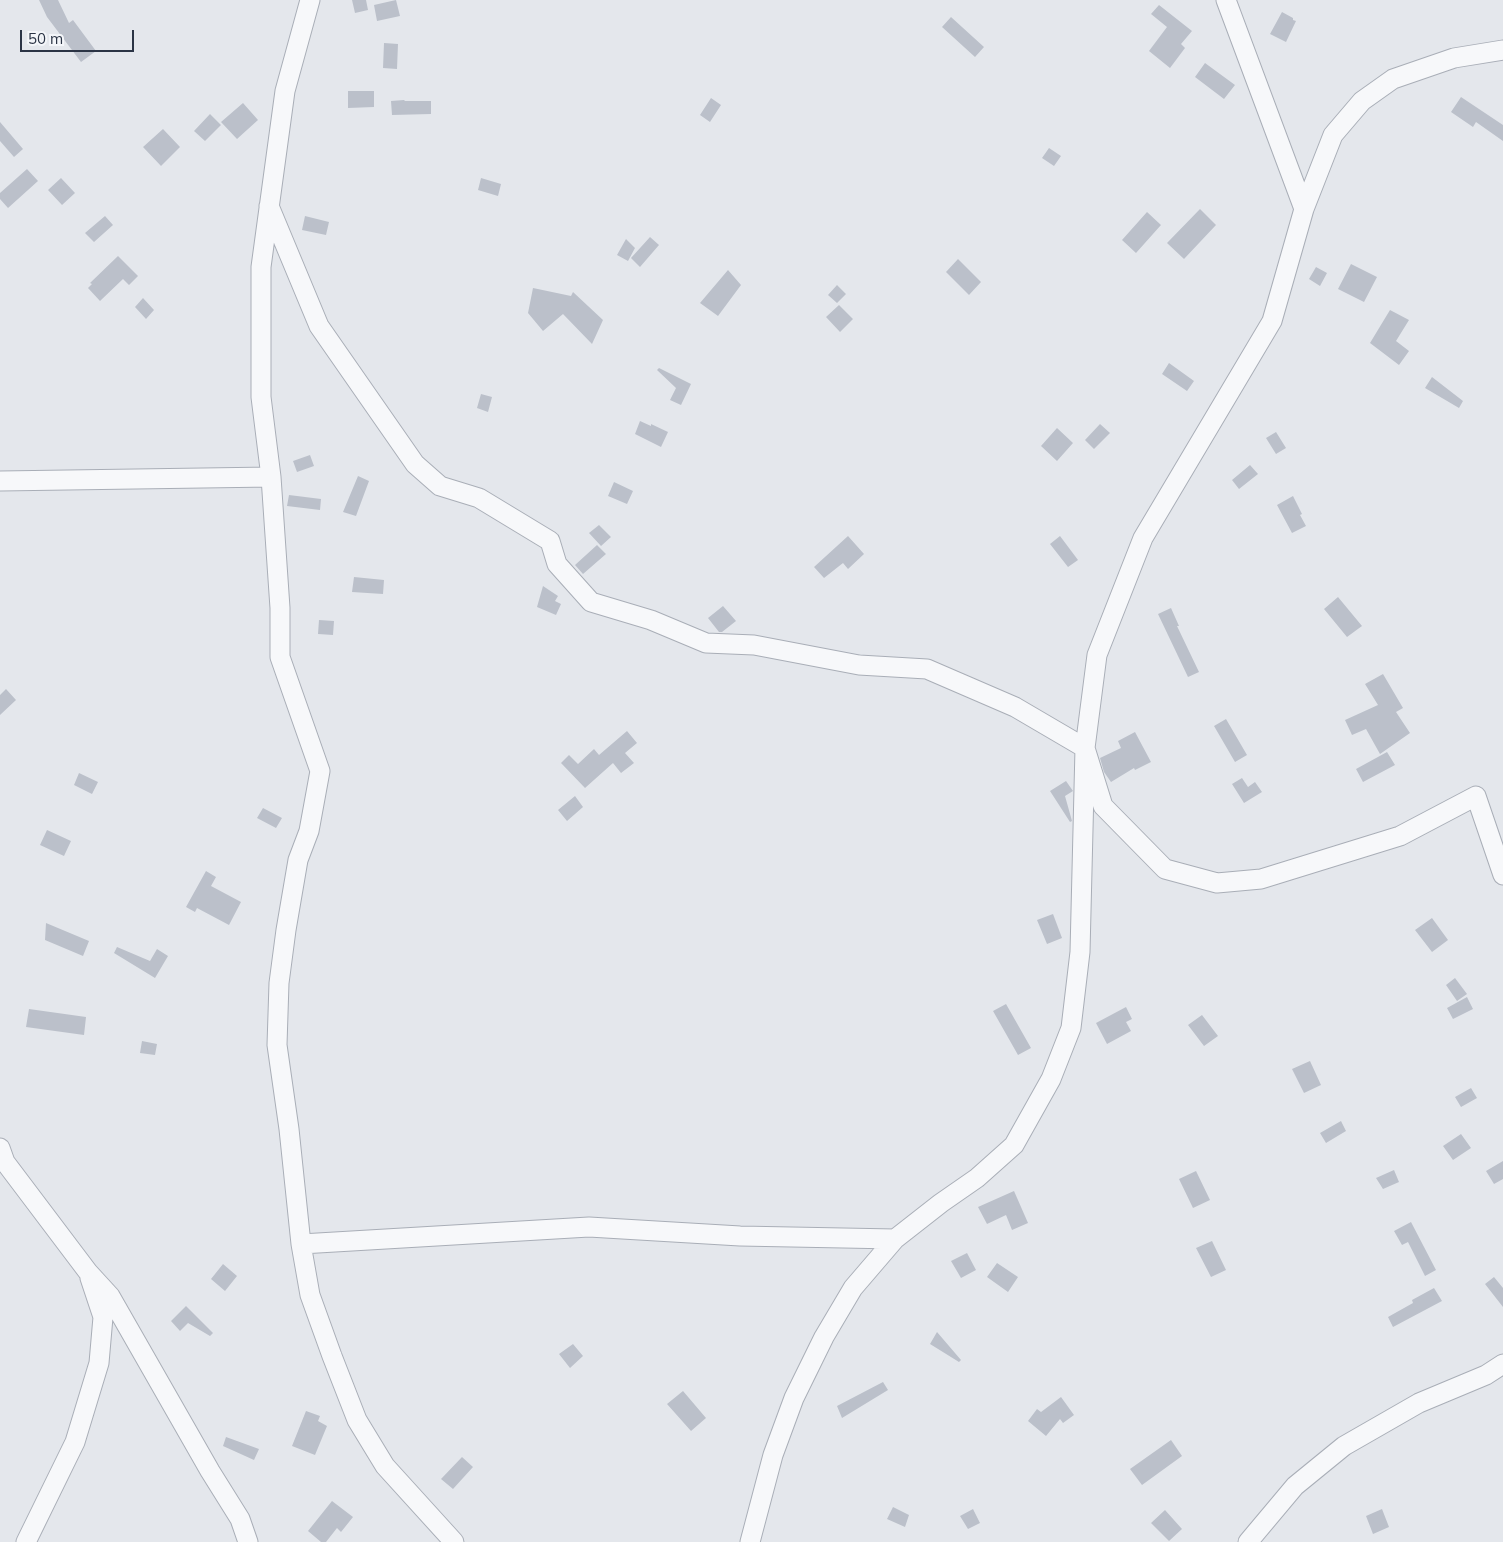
<!DOCTYPE html>
<style>
body{margin:0}
#map{position:relative;width:1503px;height:1542px;overflow:hidden;background:#e4e7ec;font-family:Mulish,sans-serif}
canvas{display:block}
.scale{position:absolute;left:20px;top:30px;width:114px;height:22px;box-sizing:border-box;border:2px solid #2b3445;border-top:0;padding-left:6px;font-size:15px;line-height:18px;white-space:nowrap;color:#2b3445;-webkit-text-stroke:4px #f4f6f9;paint-order:stroke}
</style>
<div id="map">
<canvas width="1503" height="1542"></canvas>
<div class="scale">50 m</div>
</div>
<script>
const context = document.querySelector('canvas').getContext('2d');
context.lineJoin = 'round';
function fill(path, color) { context.fillStyle = color; context.fill(path, 'evenodd'); }
const toPath = rows => new Path2D(rows.map(r => 'M' + r).join(''));
function strokePath(path, color, width, dash) { context.strokeStyle = color; context.lineWidth = width; context.lineCap = dash ? 'butt' : 'round'; context.setLineDash(dash || []); context.stroke(path); }
fill(toPath([
 [39,0,58,0,69,23,73,20,96,51,81,62,47,17],
 [352,0,366,0,368,10,355,13],
 [396,0,400,16,377,21,374,5],
 [1159,5,1192,31,1181,44,1185,48,1170,68,1149,51,1167,27,1151,14],
 [1282,12,1293,18,1293,20,1296,21,1286,42,1270,34],
 [951,17,984,47,975,57,942,27],
 [384,43,398,44,397,69,383,68],
 [1205,63,1235,85,1224,99,1195,77],
 [348,91,374,91,374,107,348,108],
 [1461,97,1503,125,1503,141,1476,122,1473,127,1451,112],
 [711,98,721,105,710,122,700,115],
 [404,100,405,101,431,101,431,114,392,115,391,101],
 [243,103,258,120,237,139,221,122],
 [210,114,221,125,205,141,194,131],
 [0,122,23,149,14,157,0,141],
 [163,129,180,147,161,166,143,147],
 [1049,148,1061,156,1054,166,1042,158],
 [27,169,38,181,8,208,0,199,0,193],
 [61,178,75,193,62,205,48,190],
 [481,178,501,184,498,196,478,190],
 [1200,209,1216,225,1184,259,1167,243],
 [1147,212,1161,225,1136,253,1122,240],
 [105,216,113,225,94,242,85,233],
 [305,216,329,222,326,235,302,230],
 [650,237,659,245,640,267,631,258],
 [626,239,635,248,628,261,617,255],
 [118,256,138,276,129,285,123,279,100,301,88,288,92,284,90,283],
 [958,259,981,282,969,295,946,272],
 [1351,264,1377,277,1364,302,1338,289],
 [1316,267,1327,273,1320,286,1309,279],
 [728,270,741,285,718,316,700,303],
 [837,285,846,294,837,303,828,295],
 [533,288,571,296,573,292,603,320,592,344,563,314,543,331,528,313],
 [143,298,154,310,146,319,135,307],
 [839,305,853,319,840,332,826,317],
 [1390,310,1409,320,1396,341,1409,351,1399,365,1370,343],
 [1169,363,1194,381,1187,391,1162,374],
 [659,368,691,384,681,405,670,400,676,388,657,370],
 [1432,377,1463,401,1459,408,1425,388],
 [481,394,492,397,488,412,477,408],
 [640,421,651,426,651,424,668,432,661,447,635,434],
 [1100,424,1110,433,1094,449,1085,440],
 [1057,428,1073,443,1057,461,1041,446],
 [1276,432,1286,448,1276,454,1266,438],
 [310,455,314,466,297,472,293,461],
 [1250,465,1258,474,1239,489,1232,480],
 [358,476,369,481,356,516,343,512],
 [614,482,633,491,627,504,608,496],
 [289,495,321,499,320,510,287,506],
 [1293,496,1302,514,1300,515,1306,526,1292,533,1277,505],
 [599,525,611,537,601,546,589,533],
 [848,536,864,554,848,569,843,563,824,578,814,567],
 [1060,536,1078,560,1068,567,1050,544],
 [597,545,606,554,583,574,575,565],
 [354,577,384,580,383,594,352,592],
 [543,586,558,596,555,601,561,604,556,615,537,607],
 [1338,597,1362,626,1347,637,1324,609],
 [723,606,736,621,722,632,719,632,708,618],
 [1171,608,1179,626,1177,626,1199,672,1188,677,1158,614],
 [319,620,334,621,333,635,318,634],
 [1383,674,1403,708,1396,712,1410,733,1380,754,1366,729,1352,735,1345,720,1378,705,1365,684],
 [6,689,16,700,0,715,0,695],
 [1226,719,1247,755,1235,762,1214,726],
 [627,731,637,743,625,753,634,763,621,773,613,763,585,788,561,763,569,755,578,764,594,749,599,755],
 [1135,732,1151,762,1135,770,1134,768,1111,782,1104,772,1100,758,1121,748,1118,741],
 [1387,752,1395,765,1363,782,1356,769],
 [79,773,98,782,92,794,74,785],
 [1242,778,1248,787,1255,782,1262,792,1244,803,1232,784],
 [1066,781,1073,791,1065,796,1072,821,1070,822,1050,791],
 [575,796,583,807,567,821,558,810],
 [263,808,282,818,276,828,257,818],
 [47,830,71,841,64,856,40,845],
 [206,871,216,877,211,886,241,902,229,925,197,908,195,912,186,907],
 [1053,914,1062,938,1047,944,1037,920],
 [1432,918,1448,940,1432,952,1415,930],
 [46,923,89,941,83,956,45,940],
 [117,947,150,961,157,949,168,956,155,978,114,953],
 [1455,978,1467,994,1457,1001,1446,985],
 [1467,997,1473,1009,1453,1019,1447,1008],
 [1006,1004,1031,1048,1018,1055,993,1011],
 [1126,1007,1132,1019,1126,1022,1131,1031,1107,1044,1096,1023],
 [29,1009,86,1017,84,1035,26,1027],
 [1202,1015,1218,1036,1204,1046,1188,1025],
 [142,1041,157,1044,155,1055,140,1053],
 [1310,1061,1321,1085,1304,1093,1292,1069],
 [1471,1088,1477,1098,1461,1107,1455,1097],
 [1341,1121,1346,1131,1326,1143,1320,1133],
 [1461,1134,1471,1148,1453,1160,1443,1146],
 [1503,1161,1503,1179,1494,1184,1486,1171],
 [1394,1170,1399,1182,1383,1189,1376,1178],
 [1196,1171,1210,1200,1193,1208,1179,1179],
 [1014,1191,1028,1223,1012,1230,1006,1215,987,1224,978,1207],
 [1411,1222,1436,1270,1425,1276,1408,1242,1402,1245,1394,1231],
 [1212,1241,1226,1270,1211,1277,1196,1248],
 [967,1253,976,1270,961,1278,951,1261],
 [997,1263,1018,1277,1008,1292,987,1277],
 [223,1264,237,1276,225,1291,211,1279],
 [1494,1277,1503,1288,1503,1307,1485,1284],
 [1434,1288,1442,1301,1393,1327,1388,1317,1413,1303,1412,1300],
 [186,1306,213,1333,210,1336,188,1323,180,1331,171,1321],
 [937,1332,961,1360,959,1362,930,1344],
 [573,1344,583,1356,570,1368,559,1354],
 [883,1382,888,1390,842,1418,837,1406],
 [683,1391,706,1418,691,1431,667,1404],
 [1061,1397,1074,1415,1063,1423,1060,1419,1046,1436,1028,1421,1037,1409,1041,1412],
 [306,1411,320,1416,318,1421,327,1426,315,1455,292,1446],
 [226,1437,259,1449,254,1460,223,1446],
 [1171,1440,1182,1456,1142,1485,1130,1469],
 [462,1457,473,1467,453,1489,441,1479],
 [332,1501,353,1517,341,1532,337,1528,326,1542,321,1542,308,1531],
 [893,1507,909,1515,905,1527,887,1519],
 [973,1509,980,1523,968,1529,960,1516],
 [1382,1509,1389,1527,1373,1534,1366,1516],
 [1165,1510,1182,1529,1169,1541,1151,1523]
]), '#bbc0ca');
const minor = toPath([
 [310,0,285,91,261,267,261,397,271,477,280,608,280,657,320,771,309,831,298,860,286,930,279,983,277,1045,289,1129,301,1244,310,1295,332,1356,357,1420,385,1466,454,1542],
 [1226,0,1304,209],
 [269,206,319,326,415,464,440,486,479,498,550,541,557,564,591,602,651,620,706,643,754,645,859,665,927,669,1015,707,1085,748,1103,806,1165,869,1217,883,1261,879,1400,836,1476,796,1503,875],
 [0,481,271,477],
 [0,1148,5,1162,88,1272,110,1296,210,1471,240,1519,248,1542],
 [301,1244,589,1227,740,1236,895,1239],
 [26,1542,75,1442,99,1363,103,1317,90,1278],
 [750,1542,773,1455,794,1398,824,1337,853,1288,895,1239,941,1203,977,1178,1014,1145,1051,1079,1071,1028,1080,952,1085,748,1097,655,1143,538,1272,321,1304,209,1333,135,1362,101,1393,79,1454,58,1503,50],
 [1248,1542,1295,1486,1344,1446,1419,1403,1486,1375,1503,1364]
]);
strokePath(minor, '#a9aeb7', 21);
strokePath(minor, '#f7f8fa', 19);
</script>
